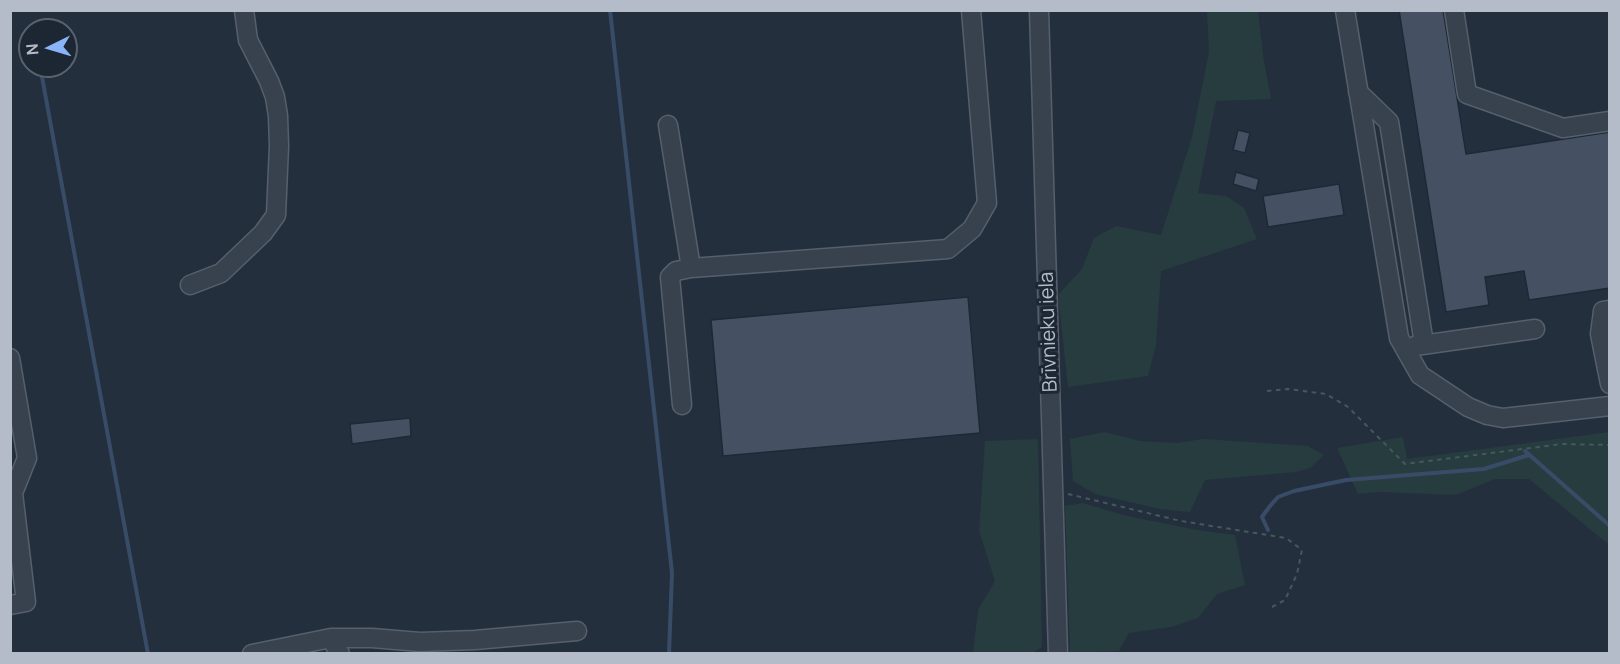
<!DOCTYPE html>
<meta charset="utf-8">
<style>
body{margin:0}
#map{position:relative;width:1620px;height:664px;overflow:hidden;background:#242f3e;font-family:Manrope,sans-serif}
canvas{display:block}
.frame{position:absolute;inset:0;border:12px solid #b4bcc9;pointer-events:none}
.north{position:absolute;left:18px;top:18px;width:60px;height:60px;box-sizing:border-box;background:#1d2633;border:2px solid #59626f;border-radius:50%;rotate:265deg;font-size:16px;font-weight:700;line-height:24px;text-align:center;color:#b4bcc9}
.north::after{content:'';display:block;margin:auto;width:21px;height:27px;background:#8ab4f8;clip-path:polygon(50% 0,100% 100%,50% 72%,0 100%)}
</style>
<div id="map">
<canvas width="1620" height="664"></canvas>
<div class="frame"></div>
<div class="north">N</div>
</div>
<script>
const context = document.querySelector('canvas').getContext('2d');
context.lineJoin = 'round';
function fill(path, color) { context.fillStyle = color; context.fill(path, 'evenodd'); }
const toPath = rows => new Path2D(rows.map(r => 'M' + r).join(''));
function strokePath(path, color, width, dash) { context.strokeStyle = color; context.lineWidth = width; context.lineCap = dash ? 'butt' : 'round'; context.setLineDash(dash || []); context.stroke(path); }
function drawText(font, color, halo, rows, align = 'center') {
  context.font = font + ' Manrope,sans-serif'; context.lineWidth = 6; context.setLineDash([]); context.textBaseline = 'middle'; context.strokeStyle = halo; context.fillStyle = color; for (const [text, x, y, turn = 0] of rows) {
    context.save(); context.translate(x, y); context.rotate((+turn || 0) * Math.PI / 180); context.textAlign = isNaN(turn) ? turn : align; if (halo) context.strokeText(text, 0, 0); context.fillText(text, 0, 0); context.restore();
  }
}
fill(toPath([
 [1207,11,1258,11,1263,55,1271,99,1216,101,1198,193,1226,196,1244,208,1257,239,1161,271,1156,345,1148,376,1068,387,1058,295,1082,269,1094,238,1116,226,1161,235,1192,137,1209,52],
 [1104,432,1140,441,1176,443,1203,439,1308,446,1324,455,1310,468,1296,472,1205,480,1190,512,1160,509,1095,494,1073,481,1070,439],
 [1609,432,1609,545,1529,479,1495,479,1455,495,1379,492,1358,494,1337,448,1403,437,1407,459],
 [1038,439,1042,647,1032,653,973,653,978,610,995,581,979,531,985,441],
 [1083,503,1127,516,1198,530,1235,535,1245,585,1217,594,1198,618,1171,627,1129,633,1119,651,1070,653,1065,506]
]), '#263c3f');
strokePath(toPath([
 [610,10,672,573,669,654],
 [40,66,148,654],
 [1525,451,1610,526],
 [1268,530,1262,517,1270,506,1278,497,1294,491,1346,480,1484,469,1529,455]
]), '#394c67', 4);
const building = toPath([
 [1399,10,1443,10,1466,154,1610,132,1610,288,1529,300,1524,271,1485,277,1489,305,1446,312,1399,10],
 [1238,130,1250,133,1245,153,1233,150,1238,130],
 [1236,172,1259,179,1256,191,1233,184,1236,172],
 [1339,184,1344,215,1268,227,1263,196,1339,184],
 [968,297,980,433,723,456,711,320,968,297],
 [410,418,411,436,352,444,350,424,410,418]
]);
fill(building, '#455162');
strokePath(building, '#1f2835', 1.5);
const minor = toPath([
 [1039,10,1058,654],
 [1345,10,1399,338,1420,375,1468,407,1487,415,1503,418,1610,406],
 [1454,10,1467,94,1563,128,1610,121],
 [1358,92,1389,122,1424,344],
 [668,125,691,268,948,249,972,229,987,203,971,10],
 [190,285,221,273,263,233,276,215,279,146,278,116,275,97,269,81,248,40,244,10],
 [1610,310,1603,311,1600,334,1610,384],
 [1415,346,1535,329],
 [10,358,27,458,13,493,26,602,10,605],
 [682,405,670,277,676,271,691,268],
 [331,638,372,638,420,642,475,640,577,631],
 [252,654,331,638,340,654]
]);
strokePath(minor, '#565f6c', 21);
strokePath(toPath([
 [10,11,11,10],
 [1267,391,1288,389,1326,394,1348,407,1405,464,1562,444,1610,445],
 [1068,494,1181,521,1286,538,1302,550,1297,574,1285,600,1272,607]
]), '#44595c', 2, [4.5, 4.5]);
strokePath(minor, '#38414e', 18);
drawText('20px', '#b4bcc9', '#1d2633', [
 ["Brīvnieku iela",1049,332,-92]
]);
</script>
